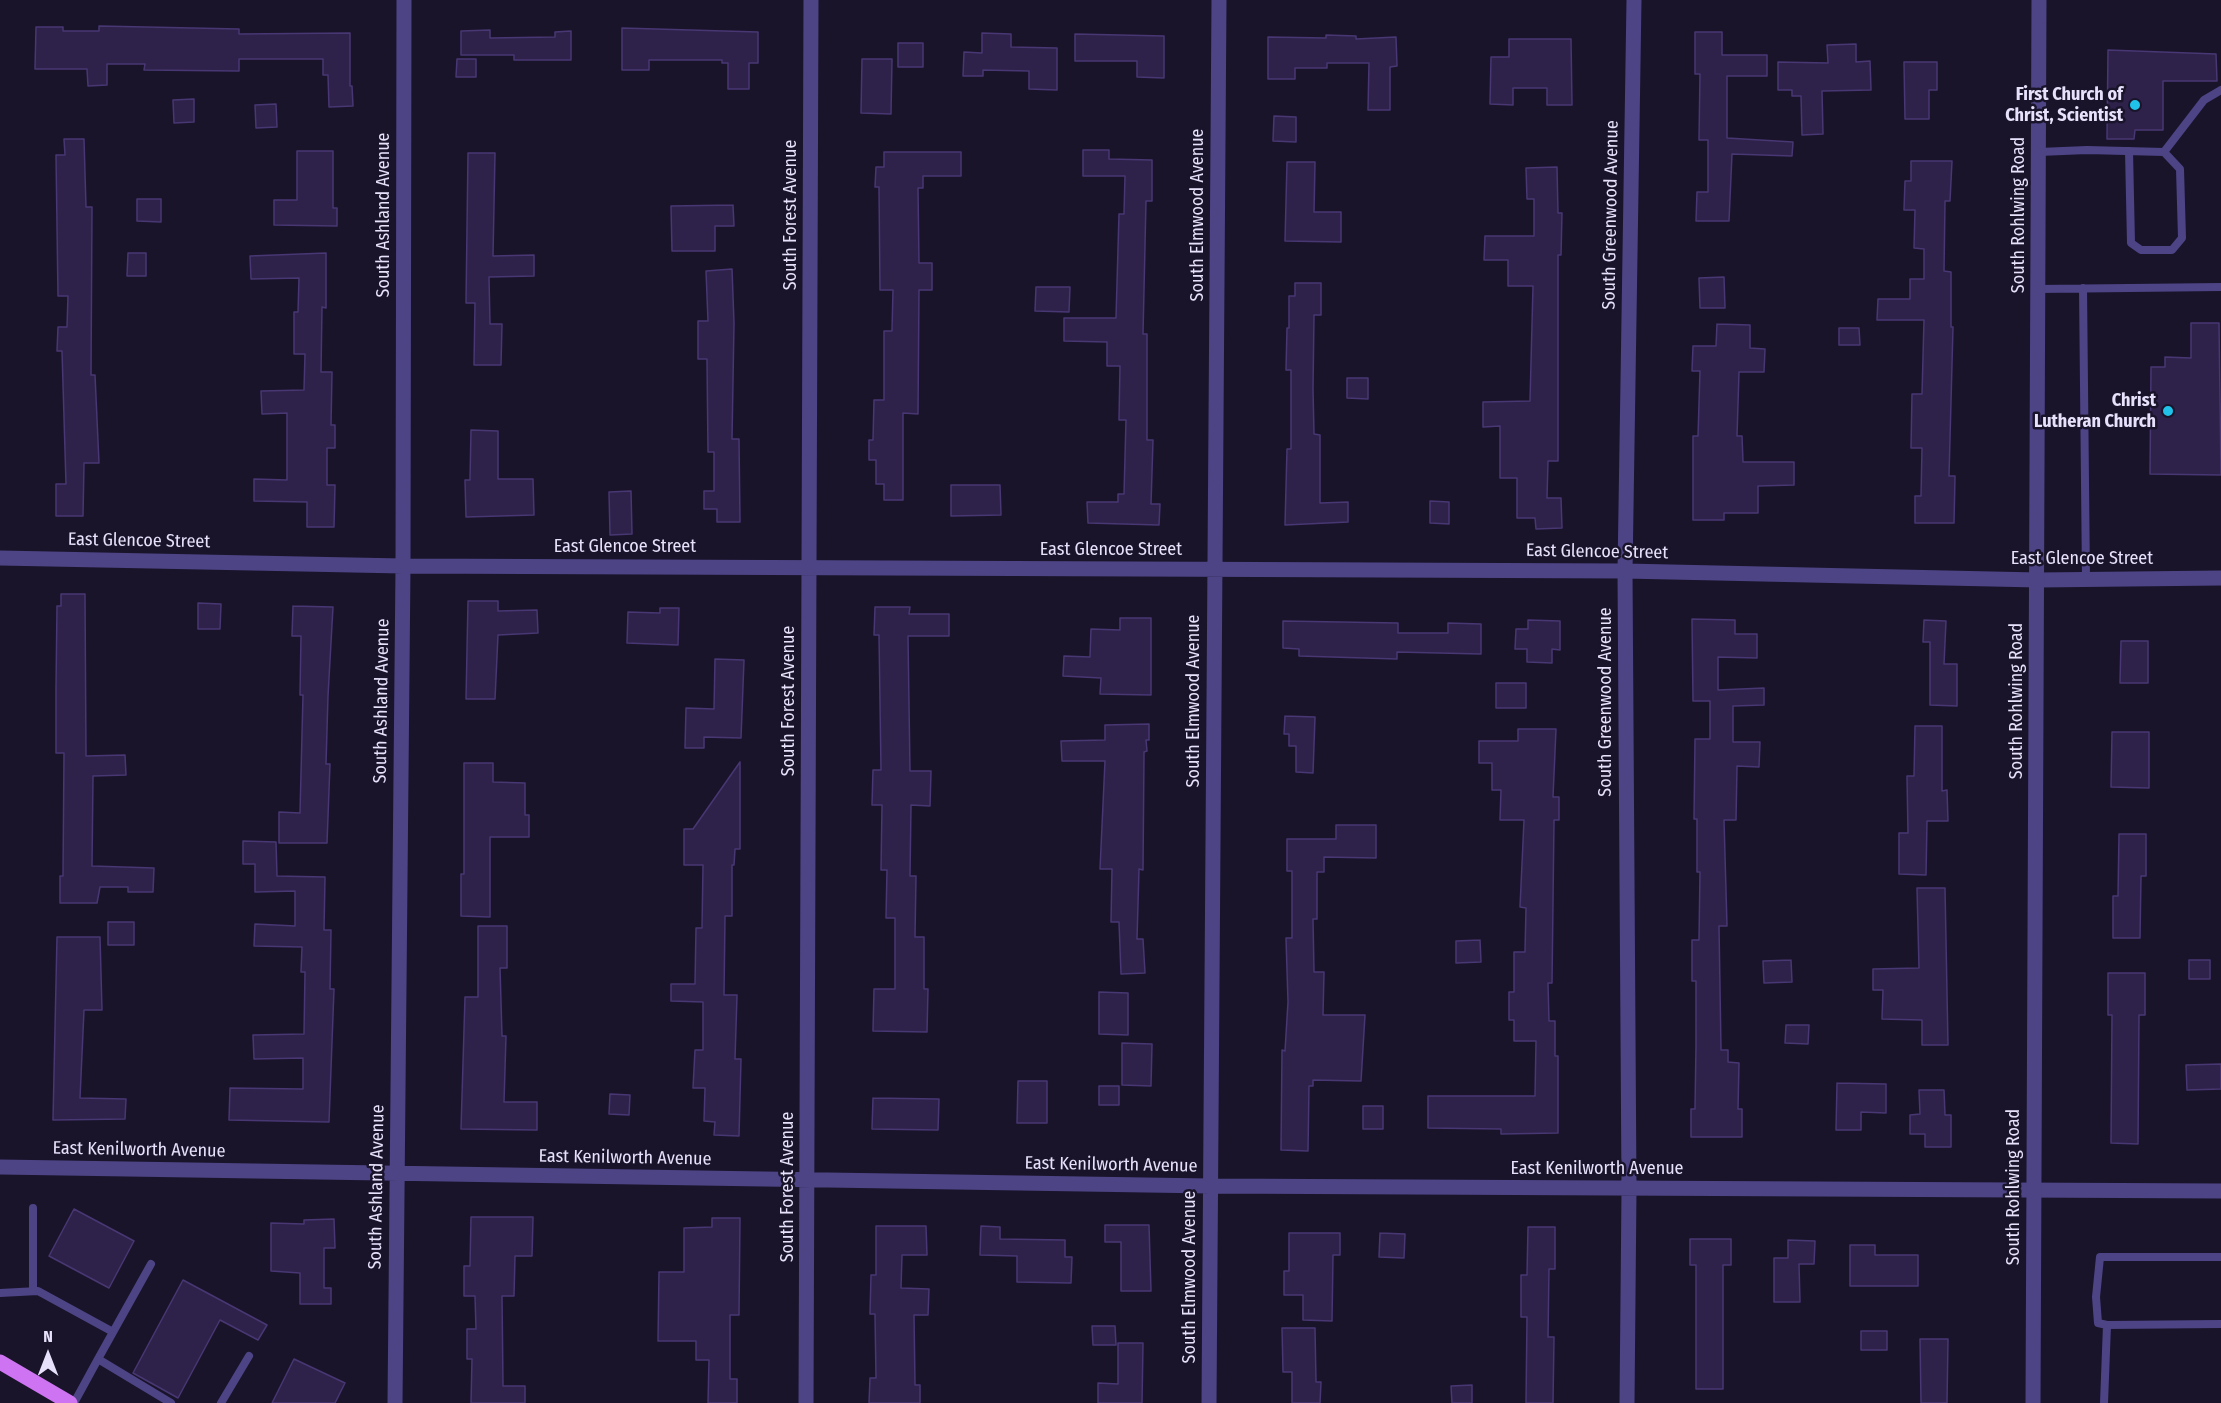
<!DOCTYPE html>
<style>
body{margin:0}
#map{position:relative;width:2221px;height:1403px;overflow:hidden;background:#1a142b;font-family:"Fira Sans Condensed",sans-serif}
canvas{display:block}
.north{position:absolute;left:18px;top:1325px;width:60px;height:60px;-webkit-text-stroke:4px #1a142b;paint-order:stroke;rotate:0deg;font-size:16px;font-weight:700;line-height:24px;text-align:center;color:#e7e1fc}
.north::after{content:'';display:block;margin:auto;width:21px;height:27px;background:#e7e1fc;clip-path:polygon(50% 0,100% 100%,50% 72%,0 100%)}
</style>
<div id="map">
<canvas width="2221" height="1403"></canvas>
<div class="north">N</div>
</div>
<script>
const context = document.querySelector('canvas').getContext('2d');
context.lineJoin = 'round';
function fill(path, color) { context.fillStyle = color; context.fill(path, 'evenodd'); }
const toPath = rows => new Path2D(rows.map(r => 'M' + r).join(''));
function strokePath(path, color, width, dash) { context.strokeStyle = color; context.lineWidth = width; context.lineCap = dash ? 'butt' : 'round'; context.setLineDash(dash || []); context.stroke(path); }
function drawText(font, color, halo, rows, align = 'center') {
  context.font = font + ' "Fira Sans Condensed",sans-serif'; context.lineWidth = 5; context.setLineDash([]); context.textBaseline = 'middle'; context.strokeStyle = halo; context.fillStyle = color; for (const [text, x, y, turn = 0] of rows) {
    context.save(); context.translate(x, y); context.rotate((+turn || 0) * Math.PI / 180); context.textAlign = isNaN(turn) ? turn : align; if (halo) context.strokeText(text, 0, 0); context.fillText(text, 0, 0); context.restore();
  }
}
const building = toPath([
 [99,26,239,29,239,34,350,33,350,86,352,86,353,106,329,107,328,75,323,75,323,59,239,59,239,71,144,70,145,64,107,64,107,85,88,86,87,69,35,69,36,27,63,27,63,31,99,31,99,26],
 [622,28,758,32,758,63,749,63,749,89,728,89,728,63,722,63,722,60,649,60,649,70,622,70,622,28],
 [490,30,490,38,555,37,555,32,571,31,571,60,514,60,514,55,461,55,461,31,490,30],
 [1695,32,1722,32,1722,55,1767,55,1767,76,1727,76,1727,138,1793,142,1792,156,1732,154,1729,221,1696,221,1697,192,1708,192,1708,140,1699,140,1700,74,1695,74,1695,32],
 [982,33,1011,34,1011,47,1057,48,1057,90,1029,89,1029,71,983,70,983,76,963,76,964,52,982,53,982,33],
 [1075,34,1164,36,1164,78,1137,77,1137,61,1075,61,1075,34],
 [1326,35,1356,36,1356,39,1396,37,1397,66,1390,67,1390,110,1368,110,1369,63,1327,63,1327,68,1295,68,1295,79,1268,79,1268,37,1326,38,1326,35],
 [1509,39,1571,39,1572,105,1547,105,1547,88,1513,88,1513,105,1490,104,1491,57,1509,57,1509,39],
 [898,43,923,43,923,67,898,67,898,43],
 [1856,44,1856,62,1870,61,1871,90,1822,91,1823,134,1802,135,1801,96,1792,96,1792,90,1778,90,1778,62,1828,63,1827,45,1856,44],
 [2108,50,2216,54,2217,81,2163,81,2163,130,2135,130,2134,139,2107,139,2108,50],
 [457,59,476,59,476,77,456,77,457,59],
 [862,59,892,59,891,114,861,113,862,59],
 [1904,62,1937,62,1937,90,1929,90,1929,119,1905,119,1904,62],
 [194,99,194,122,174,123,173,100,194,99],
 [276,104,277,127,256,128,255,105,276,104],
 [1274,116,1296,117,1296,142,1273,141,1274,116],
 [64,139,84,139,86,207,92,207,91,375,95,375,99,463,84,463,83,516,56,516,56,484,66,484,62,351,57,351,58,327,67,327,68,296,58,296,56,155,65,155,64,139],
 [1083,150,1109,150,1109,159,1152,160,1152,201,1146,201,1143,334,1147,334,1147,440,1153,440,1151,504,1160,504,1159,525,1088,523,1087,502,1118,502,1118,494,1124,494,1126,420,1119,420,1120,366,1107,366,1107,342,1064,341,1064,318,1116,318,1119,214,1124,214,1125,176,1083,176,1083,150],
 [297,151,333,151,333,208,337,208,337,226,274,225,274,200,297,200,297,151],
 [884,152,961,152,961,176,923,176,923,188,918,188,919,263,932,263,932,290,919,290,918,414,903,413,903,500,884,500,884,484,876,484,876,460,869,460,869,440,873,440,874,400,884,400,884,331,892,331,893,290,880,290,879,187,875,187,876,167,884,167,884,152],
 [468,153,495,153,493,256,534,255,534,276,489,277,490,324,502,324,501,365,474,365,475,303,466,303,468,153],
 [1911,161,1952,161,1950,201,1945,201,1944,271,1951,272,1951,327,1953,327,1949,476,1955,476,1954,523,1915,523,1915,496,1921,496,1922,448,1911,448,1912,394,1922,394,1924,320,1877,320,1878,299,1910,299,1910,279,1924,279,1924,249,1914,248,1915,210,1904,210,1905,181,1911,181,1911,161],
 [1287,162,1315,162,1314,212,1341,212,1341,242,1285,241,1287,162],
 [1557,167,1558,213,1562,213,1561,255,1558,255,1558,461,1548,461,1547,498,1561,498,1562,528,1536,529,1535,518,1517,518,1517,478,1500,478,1500,426,1483,427,1483,402,1530,401,1533,286,1508,286,1508,260,1484,260,1485,236,1534,236,1534,199,1527,199,1526,168,1557,167],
 [137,199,161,199,161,222,137,221,137,199],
 [733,205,734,226,715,226,715,251,672,251,671,206,733,205],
 [128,253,146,253,146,276,127,276,128,253],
 [326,253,326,308,322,307,321,372,332,372,331,425,335,425,335,448,327,448,327,485,335,485,334,527,307,527,307,502,254,501,254,479,287,480,287,413,262,414,261,391,304,390,305,354,294,354,294,312,298,312,299,278,251,279,250,256,326,253],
 [732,269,734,323,732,439,739,439,740,522,717,522,717,509,704,509,704,491,714,491,714,452,708,452,707,359,698,359,698,321,708,321,706,271,732,269],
 [1724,277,1725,308,1700,308,1699,278,1724,277],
 [1295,283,1321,283,1321,315,1314,315,1313,389,1314,434,1320,435,1320,503,1348,502,1348,522,1285,525,1287,449,1291,449,1291,370,1286,370,1287,328,1289,328,1289,296,1295,296,1295,283],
 [1036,287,1070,287,1069,312,1035,311,1036,287],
 [2191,323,2219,323,2221,475,2150,474,2151,367,2165,367,2165,357,2191,358,2191,323],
 [1717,324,1750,325,1750,348,1765,349,1764,372,1739,372,1737,436,1742,436,1743,462,1794,462,1794,485,1758,486,1758,513,1724,513,1724,520,1693,520,1693,436,1698,436,1700,371,1692,371,1693,346,1716,346,1717,324],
 [1839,328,1859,328,1860,345,1839,345,1839,328],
 [1347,378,1368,378,1368,399,1347,398,1347,378],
 [471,430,498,431,498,479,533,479,534,515,466,517,465,480,470,480,471,430],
 [951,485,1000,485,1001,515,951,516,951,485],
 [631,491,632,534,610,535,609,492,631,491],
 [1430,501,1449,502,1449,524,1430,523,1430,501],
 [61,594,85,594,86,756,125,755,126,775,93,776,92,866,154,868,153,892,128,892,128,887,100,887,97,903,60,903,60,876,63,876,64,753,56,753,56,688,57,606,61,606,61,594],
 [468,601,498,601,498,611,537,610,538,633,498,635,495,699,466,699,468,601],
 [198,603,221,604,220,629,198,629,198,603],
 [293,606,333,607,328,696,326,764,330,764,327,843,279,843,279,812,300,813,303,695,300,695,301,636,292,636,293,606],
 [875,607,910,607,909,614,949,614,949,636,908,636,910,771,931,771,930,806,911,805,910,876,916,876,915,937,924,937,924,989,928,989,927,1032,873,1031,874,989,895,989,895,918,886,918,887,870,881,870,882,805,872,805,873,770,881,770,879,635,874,635,875,607],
 [660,608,679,608,678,645,627,643,628,612,660,613,660,608],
 [1120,618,1151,618,1151,695,1100,694,1101,678,1063,676,1064,656,1090,657,1091,629,1120,630,1120,618],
 [1692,619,1735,620,1735,634,1757,634,1757,658,1718,657,1718,690,1764,688,1764,705,1733,706,1733,742,1760,742,1759,767,1737,766,1736,820,1724,820,1727,926,1719,926,1721,1050,1728,1050,1728,1062,1739,1063,1738,1109,1742,1109,1742,1137,1691,1137,1691,1109,1695,1109,1696,1045,1696,981,1692,981,1692,940,1699,940,1700,872,1697,872,1697,819,1694,819,1695,739,1710,739,1710,701,1693,701,1692,619],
 [1528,620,1560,621,1560,650,1552,649,1552,663,1527,662,1527,649,1515,649,1516,629,1528,629,1528,620],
 [1924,620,1946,621,1944,664,1957,664,1957,706,1930,705,1930,642,1923,642,1924,620],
 [1283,621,1398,623,1398,633,1448,633,1448,623,1481,624,1481,654,1397,652,1397,659,1299,656,1299,649,1283,648,1283,621],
 [2121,641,2148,641,2148,683,2120,683,2121,641],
 [715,659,744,660,741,738,704,737,704,748,685,748,686,708,714,709,715,659],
 [1496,683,1526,683,1526,708,1496,708,1496,683],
 [1285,716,1315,717,1313,773,1296,772,1296,746,1289,746,1289,734,1284,734,1285,716],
 [1149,724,1149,740,1146,740,1147,751,1144,752,1143,870,1139,869,1137,939,1143,939,1145,973,1121,974,1119,922,1111,922,1112,869,1100,869,1105,761,1062,761,1061,741,1105,740,1105,725,1149,724],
 [1915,726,1942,726,1942,791,1947,790,1948,821,1927,821,1926,875,1899,874,1899,833,1908,833,1907,776,1914,776,1915,726],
 [1518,729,1556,729,1553,797,1559,797,1559,820,1554,820,1552,983,1548,983,1549,1021,1555,1021,1555,1056,1558,1056,1558,1133,1501,1134,1501,1129,1428,1128,1428,1096,1535,1096,1536,1041,1514,1041,1514,1020,1509,1020,1509,992,1514,992,1514,952,1525,952,1526,908,1520,907,1524,820,1500,820,1501,790,1492,790,1492,763,1479,763,1479,741,1518,741,1518,729],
 [2112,732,2149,732,2149,788,2111,787,2112,732],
 [740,762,740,849,735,849,734,865,732,865,732,916,725,916,724,995,737,995,735,1059,741,1059,739,1136,714,1135,715,1122,704,1121,705,1088,693,1088,695,1050,703,1050,703,1002,671,1001,671,984,695,984,696,928,702,928,703,865,684,865,684,829,693,829,740,762],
 [464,763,493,763,493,782,525,783,525,815,529,815,529,837,490,837,490,917,461,916,461,874,464,874,464,763],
 [1336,825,1376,825,1376,858,1324,857,1324,872,1317,872,1317,919,1313,919,1314,972,1324,972,1323,1015,1365,1015,1361,1081,1313,1080,1313,1086,1309,1086,1308,1151,1281,1150,1282,1050,1285,1051,1288,1002,1286,938,1292,938,1292,871,1287,871,1287,839,1336,839,1336,825],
 [2119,834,2146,834,2146,876,2141,876,2140,938,2113,938,2113,896,2118,896,2119,834],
 [243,841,276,842,277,876,325,877,324,930,331,930,330,989,334,989,329,1122,229,1120,230,1088,303,1089,303,1058,254,1059,253,1035,304,1034,305,972,301,972,302,947,254,946,255,924,295,926,295,891,255,892,255,864,243,864,243,841],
 [1917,888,1945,888,1948,1045,1922,1045,1922,1020,1882,1019,1883,990,1873,990,1873,969,1919,968,1917,888],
 [108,922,134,922,134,945,108,945,108,922],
 [478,926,507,926,507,968,500,968,502,1036,506,1036,504,1102,537,1102,537,1130,461,1129,465,997,478,997,478,926],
 [57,937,100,937,102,1010,84,1010,80,1098,126,1099,125,1119,53,1120,57,937],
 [1480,940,1481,962,1456,963,1456,941,1480,940],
 [1791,960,1792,982,1764,983,1763,961,1791,960],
 [2189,960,2210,960,2210,979,2189,979,2189,960],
 [2108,973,2145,973,2145,1015,2139,1015,2138,1144,2111,1143,2112,1015,2108,1015,2108,973],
 [1099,992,1128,993,1128,1035,1099,1034,1099,992],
 [1786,1025,1809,1025,1808,1044,1785,1043,1786,1025],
 [1122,1043,1152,1044,1151,1086,1122,1085,1122,1043],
 [2221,1064,2221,1089,2187,1090,2186,1065,2221,1064],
 [1018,1081,1047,1081,1047,1123,1017,1123,1018,1081],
 [1837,1083,1886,1084,1886,1113,1861,1112,1861,1130,1836,1130,1837,1083],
 [1099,1086,1119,1086,1119,1105,1099,1105,1099,1086],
 [1919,1090,1944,1090,1945,1115,1951,1115,1951,1147,1925,1147,1925,1134,1910,1134,1910,1115,1920,1114,1919,1090],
 [610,1094,630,1095,629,1115,609,1114,610,1094],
 [873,1098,939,1099,938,1130,872,1129,873,1098],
 [1363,1106,1383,1106,1383,1129,1363,1129,1363,1106],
 [74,1209,134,1241,109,1288,49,1256,74,1209],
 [471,1217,533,1217,532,1256,515,1256,514,1296,502,1296,503,1386,525,1386,525,1403,471,1403,472,1359,467,1359,467,1329,476,1329,475,1296,464,1296,464,1266,470,1266,471,1217],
 [712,1218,740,1218,739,1315,730,1315,730,1379,737,1379,737,1403,708,1403,709,1360,696,1360,696,1341,658,1341,659,1272,684,1272,684,1228,712,1227,712,1218],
 [334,1219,335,1248,324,1248,324,1288,331,1288,331,1304,300,1304,300,1273,271,1271,271,1223,304,1224,304,1220,334,1219],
 [1105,1225,1149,1225,1151,1291,1121,1291,1121,1242,1105,1242,1105,1225],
 [876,1226,926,1226,927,1255,902,1255,901,1288,929,1289,928,1315,914,1315,915,1385,920,1385,920,1403,869,1403,870,1378,876,1378,875,1314,870,1314,871,1275,876,1275,876,1226],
 [981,1226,1000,1227,1000,1239,1065,1240,1065,1257,1072,1257,1071,1283,1017,1282,1017,1256,980,1255,981,1226],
 [1528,1227,1555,1227,1555,1269,1549,1269,1548,1337,1554,1337,1553,1403,1526,1403,1527,1317,1521,1317,1521,1275,1527,1275,1528,1227],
 [1289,1233,1340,1233,1340,1255,1333,1255,1332,1321,1303,1320,1303,1295,1284,1295,1284,1271,1289,1271,1289,1233],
 [1380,1233,1405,1234,1404,1258,1379,1257,1380,1233],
 [1690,1239,1731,1239,1731,1265,1723,1265,1723,1389,1696,1389,1696,1265,1690,1265,1690,1239],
 [1788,1240,1815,1241,1814,1264,1799,1264,1800,1302,1774,1302,1774,1258,1788,1258,1788,1240],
 [1850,1245,1875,1245,1875,1255,1918,1255,1918,1286,1850,1286,1850,1245],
 [183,1280,267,1325,258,1340,220,1320,178,1398,133,1373,183,1280],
 [1092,1326,1115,1326,1116,1345,1093,1345,1092,1326],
 [1282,1328,1315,1328,1316,1382,1321,1382,1320,1403,1292,1403,1292,1372,1283,1372,1282,1328],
 [1861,1331,1887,1331,1887,1350,1861,1350,1861,1331],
 [1920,1339,1948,1339,1947,1403,1921,1403,1920,1339],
 [1118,1343,1143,1343,1142,1403,1098,1403,1098,1383,1118,1384,1118,1343],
 [294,1359,345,1383,335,1403,272,1403,294,1359],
 [1472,1385,1472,1403,1452,1403,1451,1386,1472,1385]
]);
fill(building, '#2e224a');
strokePath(building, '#483773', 1.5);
strokePath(toPath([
 [2039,152,2087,150,2164,152,2180,169,2182,238,2172,250,2141,250,2131,243,2129,151],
 [2164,152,2204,100,2221,90],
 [2083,288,2086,580],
 [2038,289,2221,287],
 [33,1208,33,1291],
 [0,1293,38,1291,113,1332],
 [2107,1325,2098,1323,2096,1297,2100,1257,2221,1257],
 [98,1359,151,1264],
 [74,1403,98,1359,171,1403],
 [221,1403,249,1356],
 [2104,1403,2107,1325,2221,1324]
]), '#4d4485', 8);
strokePath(toPath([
 [0,558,403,566,1625,571,2038,580,2221,578],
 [0,1167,1210,1186,2221,1191],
 [395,1403,403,566,404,0],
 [806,1403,811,0],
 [1209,1403,1219,0],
 [1627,1403,1629,1189,1625,571,1634,0]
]), '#4d4485', 15);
strokePath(toPath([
 [2033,1403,2039,0]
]), '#4d4485', 15);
strokePath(toPath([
 [0,1362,70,1403]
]), '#ce73f1', 15);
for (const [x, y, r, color] of [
 [2135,105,6,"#20c2e9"],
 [2168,411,6,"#20c2e9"]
]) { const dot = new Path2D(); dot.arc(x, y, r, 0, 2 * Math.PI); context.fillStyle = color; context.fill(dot); strokePath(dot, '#1a142b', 2); }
drawText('bold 18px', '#e7e1fc', '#1a142b', [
 ["First Church of",2123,95],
 ["Christ, Scientist",2123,116],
 ["Christ",2156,401],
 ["Lutheran Church",2156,422]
], 'right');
drawText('18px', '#e7e1fc', '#1a142b', [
 ["South Ashland Avenue",384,215,-90],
 ["South Forest Avenue",791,215,-90],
 ["South Elmwood Avenue",1198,215,-90],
 ["South Greenwood Avenue",1611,215,-89],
 ["South Rohlwing Road",2019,215,-90],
 ["East Glencoe Street",139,541,1],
 ["East Glencoe Street",625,547],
 ["East Glencoe Street",1111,550],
 ["East Glencoe Street",1597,552,1],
 ["East Glencoe Street",2082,559],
 ["South Ashland Avenue",382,701,-89],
 ["South Forest Avenue",789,701,-90],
 ["South Elmwood Avenue",1194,701,-90],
 ["South Rohlwing Road",2017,701,-90],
 ["South Greenwood Avenue",1606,702,-90],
 ["East Kenilworth Avenue",139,1150,1],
 ["East Kenilworth Avenue",625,1158,1],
 ["East Kenilworth Avenue",1111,1165,1],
 ["East Kenilworth Avenue",1597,1169],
 ["South Ashland Avenue",377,1187,-89],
 ["South Forest Avenue",788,1187,-90],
 ["South Rohlwing Road",2014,1187,-90],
 ["South Elmwood Avenue",1190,1277,-90]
]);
</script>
